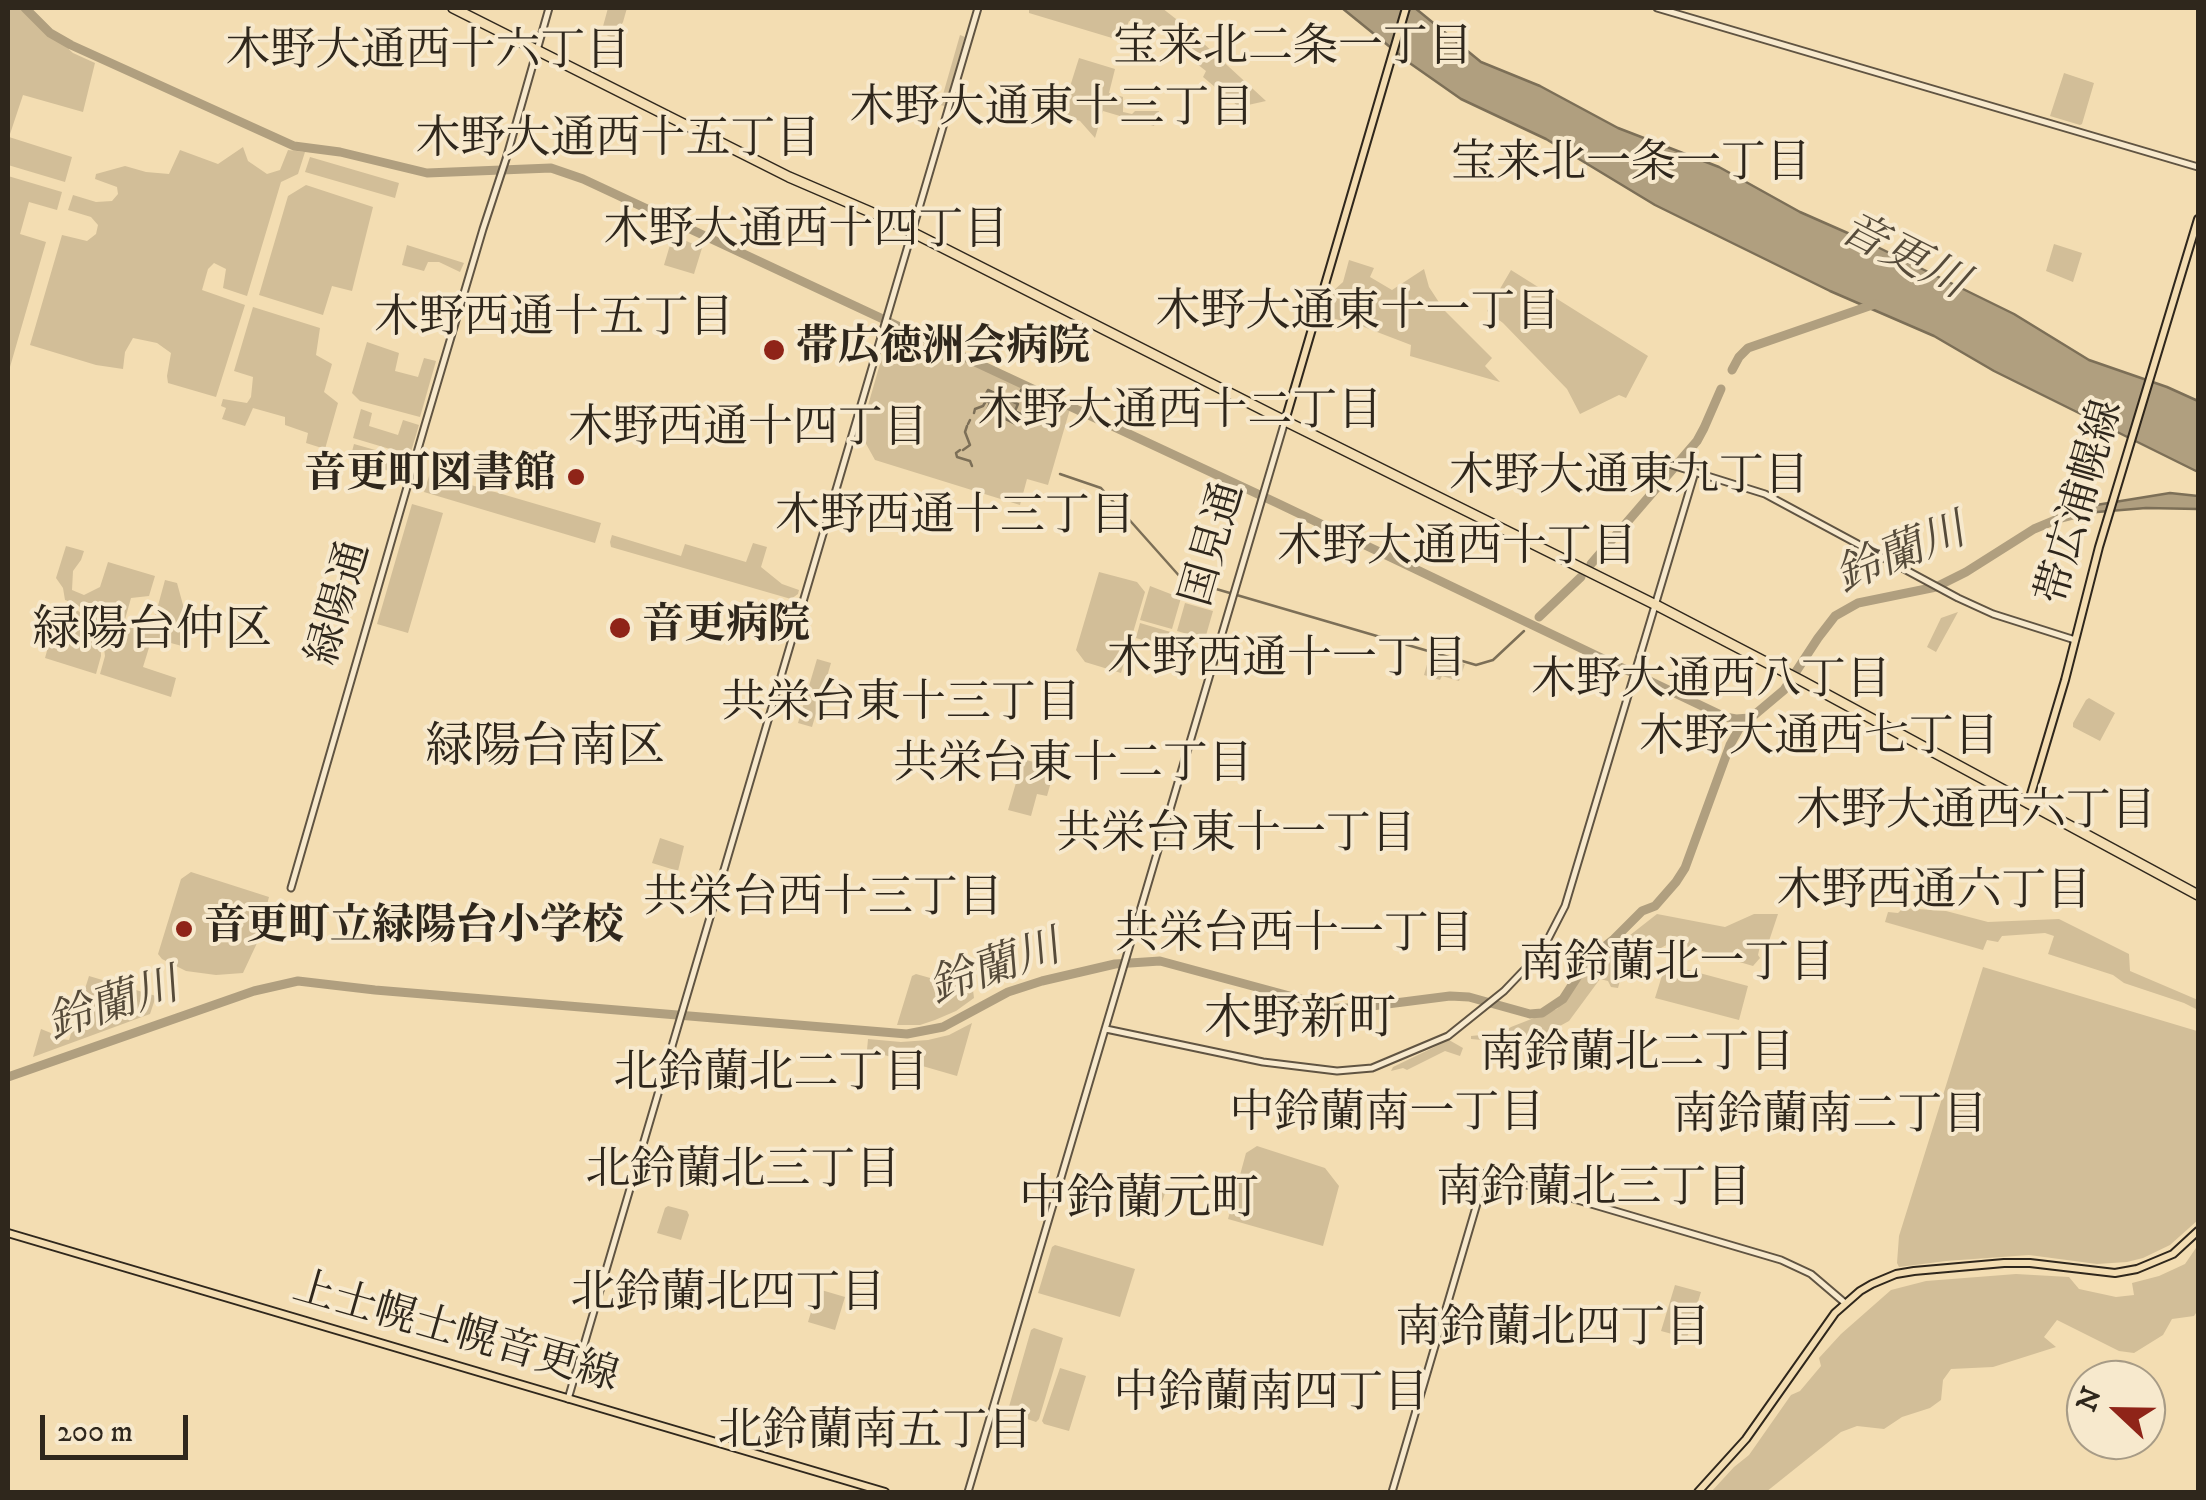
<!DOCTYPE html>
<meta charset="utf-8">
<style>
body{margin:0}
#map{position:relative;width:2206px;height:1500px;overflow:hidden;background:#f3ddb2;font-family:"IM FELL DW Pica",serif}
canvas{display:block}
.frame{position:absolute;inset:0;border:10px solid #2f271c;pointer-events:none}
.north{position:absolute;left:2066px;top:1360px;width:100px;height:100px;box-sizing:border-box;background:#f7e9cd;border:2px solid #a79b86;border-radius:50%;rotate:292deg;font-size:28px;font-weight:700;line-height:40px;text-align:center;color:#2f271c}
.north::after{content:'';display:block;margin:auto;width:35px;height:45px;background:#8f2418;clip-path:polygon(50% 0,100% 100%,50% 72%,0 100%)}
.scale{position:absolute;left:40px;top:1415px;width:148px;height:45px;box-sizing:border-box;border:5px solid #2f271c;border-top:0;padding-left:12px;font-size:30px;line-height:35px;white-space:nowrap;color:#2f271c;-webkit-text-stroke:8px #f7e9cd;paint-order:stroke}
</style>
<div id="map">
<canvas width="2206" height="1500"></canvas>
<div class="frame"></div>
<div class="north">N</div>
<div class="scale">200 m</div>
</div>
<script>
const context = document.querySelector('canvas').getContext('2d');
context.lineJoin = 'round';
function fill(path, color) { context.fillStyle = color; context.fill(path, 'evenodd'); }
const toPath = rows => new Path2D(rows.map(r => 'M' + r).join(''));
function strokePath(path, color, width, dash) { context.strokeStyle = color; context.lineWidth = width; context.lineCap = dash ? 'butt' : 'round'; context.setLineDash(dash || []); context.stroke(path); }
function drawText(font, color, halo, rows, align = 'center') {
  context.font = font + ' "IM FELL DW Pica","Noto Serif JP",serif'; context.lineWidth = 8; context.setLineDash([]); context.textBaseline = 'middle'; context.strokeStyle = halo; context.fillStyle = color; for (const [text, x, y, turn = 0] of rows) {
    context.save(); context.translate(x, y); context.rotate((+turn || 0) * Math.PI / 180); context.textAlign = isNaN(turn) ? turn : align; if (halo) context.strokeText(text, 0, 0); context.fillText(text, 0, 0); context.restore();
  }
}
fill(toPath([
 [8,8,23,8,73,53,95,63,83,112,23,95,9,137,72,157,65,182,8,165],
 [608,8,627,8,623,22,614,38,608,36,602,30],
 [1029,8,1162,8,1185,26,1179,35,1129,21,1122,41,1029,13],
 [1190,31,1266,101,1239,107,1203,77,1206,71,1183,53],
 [960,35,965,37,945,106,940,105],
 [1079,58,1115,69,1109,93,1123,97,1123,112,1132,114,1135,111,1159,111,1154,126,1103,111,1095,138,1080,121,1061,115],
 [2064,73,2094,83,2082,124,2080,125,2050,116],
 [243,147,248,161,267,174,280,170,288,150,305,152,298,174,281,182,247,296,223,288,226,269,214,263,208,269,202,290,245,305,216,397,168,383,167,376,171,353,157,343,133,338,125,352,123,369,96,365,30,345,62,235,87,241,96,234,98,225,91,217,68,210,73,195,96,202,112,201,118,194,117,187,95,179,96,174,125,166,146,172,169,174,180,150,218,164],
 [310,157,399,183,395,198,305,172],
 [8,176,62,192,57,210,29,202,20,234,46,242,10,367,8,367],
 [306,185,373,207,352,291,332,286,323,315,259,295,288,196],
 [673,235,702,248,694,274,664,265],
 [2054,244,2082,253,2073,282,2046,271],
 [407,245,464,263,460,272,439,262,428,262,424,271,402,265],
 [1349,260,1374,268,1370,277,1392,290,1424,269,1429,287,1444,310,1492,358,1485,366,1500,382,1410,356,1411,345,1364,327,1325,316,1333,291,1343,282],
 [1511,270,1648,356,1626,398,1619,395,1580,414,1567,389,1503,323,1487,311],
 [253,307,320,328,316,355,332,364,324,392,338,403,325,449,306,443,308,433,285,425,285,417,253,408,245,426,222,419,226,408,221,406,223,399,247,403,251,397,253,377,234,371],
 [367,342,399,353,395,371,418,377,424,358,436,361,420,417,360,401,352,393],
 [925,342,1070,409,1048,485,1027,479,1020,505,875,460,860,433,884,350,913,360],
 [361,409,372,413,369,426,398,435,403,420,419,425,410,455,353,438],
 [354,444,407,459,402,475,350,459],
 [430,473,601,523,595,543,424,492],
 [412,504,443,513,408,633,377,624],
 [612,535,681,556,685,544,746,562,753,543,767,547,761,567,782,584,799,590,798,594,791,599,611,547,610,542],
 [66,546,84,551,81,560,73,571,72,590,84,595,100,587,108,562,155,576,149,596,131,598,124,623,151,631,165,580,177,583,188,623,182,646,152,638,143,667,176,678,171,697,100,674,105,656,102,633,88,613,76,604,65,600,63,588,56,578],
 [1099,572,1137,582,1145,592,1121,673,1085,662,1076,650],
 [1150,586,1181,598,1172,629,1140,620],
 [1185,603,1213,611,1205,639,1177,631],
 [60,604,74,608,85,616,100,634,101,656,96,674,45,658],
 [1958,612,1936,652,1927,647,1941,618],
 [1140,623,1174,633,1169,648,1136,638],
 [1430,654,1465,664,1459,681,1442,676,1440,680,1424,675],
 [817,659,831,663,812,727,798,723],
 [2089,698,2115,713,2100,741,2073,727,2073,723,2086,700],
 [1023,759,1055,768,1047,796,1037,794,1031,816,1008,810],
 [660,838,684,846,678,871,652,863],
 [191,872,269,897,257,943,243,973,216,975,186,971,162,959,158,954,181,879],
 [1903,908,1946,911,1988,922,2059,919,2129,954,2130,971,2198,1000,2198,1010,2184,1003,2124,983,2113,975,2048,954,2054,936,2045,933,2002,936,1998,942,1987,940,1983,950,1885,922,1888,912,1898,913],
 [1657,914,1725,927,1754,914,1778,914,1767,947,1760,946,1758,955,1760,958,1753,966,1672,942,1646,956,1643,962,1637,961,1621,977,1618,988,1611,987,1608,981,1600,979,1569,1021,1534,1040,1493,1041,1471,1039,1471,1036,1502,1033,1511,1027,1557,1009,1588,968],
 [1677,967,1748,986,1739,1020,1655,998,1664,969],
 [1983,967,2197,1031,2198,1029,2198,1220,2170,1245,2143,1258,2127,1262,2097,1264,2029,1255,1946,1261,1899,1267,1897,1263,1899,1236],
 [916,974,973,990,974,998,956,1011,935,1020,920,1025,897,1025,912,976],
 [89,976,156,996,150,1014,33,1057,41,1029,51,1033,52,1038,69,1040],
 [972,1023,957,1076,867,1050,868,1039,901,1042,928,1040,949,1035],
 [1449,1040,1463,1048,1460,1056,1445,1051,1407,1070,1403,1068,1391,1071,1393,1067],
 [1257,1146,1325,1168,1339,1186,1323,1246,1228,1219,1246,1153],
 [1129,1183,1165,1193,1159,1212,1123,1201],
 [668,1206,687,1211,689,1215,681,1240,657,1233,665,1208],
 [1055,1245,1135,1269,1120,1317,1038,1293,1052,1247],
 [2198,1245,2198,1310,2194,1316,2172,1319,2163,1335,2134,1353,2119,1351,2057,1320,2044,1337,2056,1347,1993,1367,1951,1369,1943,1380,1941,1400,1930,1408,1902,1417,1884,1429,1857,1426,1841,1432,1766,1492,1711,1492,1734,1467,1749,1455,1791,1395,1800,1391,1821,1366,1819,1358,1841,1334,1891,1290,1926,1281,2016,1274,2069,1277,2079,1289,2116,1297,2134,1295,2132,1283,2159,1276,2185,1264],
 [1675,1285,1701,1292,1687,1338,1661,1331],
 [818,1289,845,1297,835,1330,808,1322],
 [1034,1328,1063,1338,1039,1419,1036,1422,1010,1413,1008,1410,1031,1330],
 [1060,1368,1086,1376,1069,1431,1044,1424,1042,1421]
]), '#d2be98');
const water = toPath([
 [1342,8,1415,8,1481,62,1540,86,1618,128,1719,167,1800,212,1859,238,2014,314,2089,360,2167,387,2198,401,2198,472,1994,371,1934,336,1830,291,1655,205,1546,139,1461,99,1411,64,1342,8],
 [988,390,1018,404,1015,411,1021,414,1016,424,987,410,990,403,983,399,988,390],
 [2170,493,2198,496,2198,509,2146,508,2097,512,2081,516,2078,513,2090,506,2170,493]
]);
fill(water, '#b09f7f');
strokePath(water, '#7c6f57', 2.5);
strokePath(toPath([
 [1020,392,1024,385],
 [974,413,975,409,983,406,986,401],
 [968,424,970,420],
 [960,450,956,453,957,457,970,461,972,466],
 [963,450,970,445,965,432,967,426],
 [1060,474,1101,488,1182,579,1476,665,1493,660,1524,631],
 [1528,624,1529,622]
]), '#7c6f57', 2.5);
strokePath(toPath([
 [25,8,50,33,71,45,294,146,340,152,427,173,551,168,583,179,1277,503,1725,717,1736,719,1750,718],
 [1732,370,1739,357,1748,348,1875,304],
 [1591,564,1697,441,1704,428,1721,389],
 [1539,617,1581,577],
 [8,1077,254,991,298,981,375,990,907,1034,943,1027,1008,992,1042,981,1115,964,1160,961,1334,1008,1356,1008,1450,996,1469,997,1530,1014,1542,1013,1563,999,1589,959,1614,939,1642,911,1655,906,1676,882,1685,868,1730,745,1740,727,1784,690,1818,638,1835,616,1858,603,1936,587,1966,572,2034,529,2058,519,2089,511]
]), '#b09f7f', 9);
const minor = toPath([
 [1657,8,2198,167],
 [1672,465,1765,494,1958,598,1993,614,2075,640],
 [291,888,425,425,483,229,506,159,549,8],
 [1106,1029,1263,1062,1337,1071,1372,1068,1448,1036,1504,991,1525,969,1547,941,1565,906,1695,472],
 [568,1399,978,8],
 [968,1492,1285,421],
 [1392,1492,1486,1173,1781,1260,1811,1274,1845,1303]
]);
const major = toPath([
 [1285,421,1406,8],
 [2028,804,2065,680,2099,547,2198,219],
 [8,1233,885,1492],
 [1698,1492,1746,1439,1835,1313,1860,1291,1872,1284,1896,1274,1914,1271,2004,1263,2030,1263,2115,1273,2137,1269,2173,1254,2198,1231]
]);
const highway = toPath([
 [453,8,789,177,882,217,1273,415,1656,605,1802,681,2198,895]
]);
strokePath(minor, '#605442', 9);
strokePath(major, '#2f271c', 10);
strokePath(highway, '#2f271c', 12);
strokePath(minor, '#f7e9cd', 5);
strokePath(major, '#f3ddb2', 6);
strokePath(highway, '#f3ddb2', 9);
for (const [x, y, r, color] of [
 [774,350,12,"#8f2418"],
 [576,477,10,"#8f2418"],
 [620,628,12,"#8f2418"],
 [184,929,10,"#8f2418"]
]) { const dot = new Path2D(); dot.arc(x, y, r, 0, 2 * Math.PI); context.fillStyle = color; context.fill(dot); strokePath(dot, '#f7e9cd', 4); }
drawText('bold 42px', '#2f271c', '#f7e9cd', [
 ["帯広徳洲会病院",796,350],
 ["音更町図書館",556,477,"right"],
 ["音更病院",642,628],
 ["音更町立緑陽台小学校",204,929]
], 'left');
drawText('42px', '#2f271c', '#f7e9cd', [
 ["帯広浦幌線",2083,503,-74],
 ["国見通",1216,545,-74],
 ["緑陽通",342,604,-74],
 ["上士幌士幌音更線",455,1335,16]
]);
drawText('45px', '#2f271c', '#f7e9cd', [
 ["宝来北二条一丁目",1293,51],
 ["木野大通西十六丁目",428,55],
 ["木野大通東十三丁目",1052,112],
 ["木野大通西十五丁目",618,143],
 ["宝来北一条一丁目",1631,167],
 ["木野大通西十四丁目",806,234],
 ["木野大通東十一丁目",1358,316],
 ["木野西通十五丁目",554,322],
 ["木野大通西十二丁目",1180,415],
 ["木野西通十四丁目",748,432],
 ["木野大通東九丁目",1629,480],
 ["木野西通十三丁目",955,520],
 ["木野大通西十丁目",1457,551],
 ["木野西通十一丁目",1287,663],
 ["木野大通西八丁目",1711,684],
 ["共栄台東十三丁目",901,707],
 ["木野大通西七丁目",1819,741],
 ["共栄台東十二丁目",1073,768],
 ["木野大通西六丁目",1976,815],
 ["共栄台東十一丁目",1236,838],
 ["木野西通六丁目",1934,895],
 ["共栄台西十三丁目",823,902],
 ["共栄台西十一丁目",1294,938],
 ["南鈴蘭北一丁目",1677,967],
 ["南鈴蘭北二丁目",1637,1057],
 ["北鈴蘭北二丁目",771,1077],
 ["中鈴蘭南一丁目",1387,1117],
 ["南鈴蘭南二丁目",1830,1119],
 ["北鈴蘭北三丁目",743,1174],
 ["南鈴蘭北三丁目",1594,1192],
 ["北鈴蘭北四丁目",728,1297],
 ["南鈴蘭北四丁目",1553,1332],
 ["中鈴蘭南四丁目",1271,1397],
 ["北鈴蘭南五丁目",875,1435]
]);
drawText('italic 45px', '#564b3a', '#f7e9cd', [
 ["音更川",1902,259,27],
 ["鈴蘭川",1902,557,-22],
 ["鈴蘭川",996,971,-19],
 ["鈴蘭川",114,1008,-18]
]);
drawText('48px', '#2f271c', '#f7e9cd', [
 ["緑陽台仲区",152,634],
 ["緑陽台南区",545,751],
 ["木野新町",1300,1023],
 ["中鈴蘭元町",1139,1203]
]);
</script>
